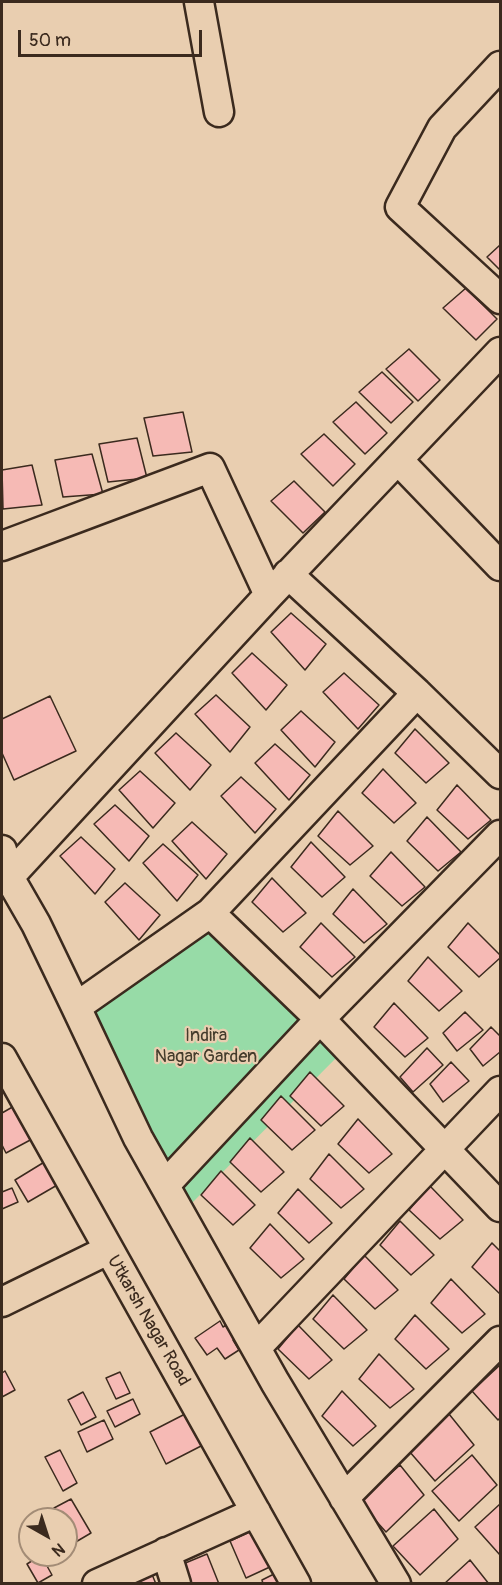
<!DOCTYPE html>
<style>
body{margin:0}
#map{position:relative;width:502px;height:1585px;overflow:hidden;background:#e9ceb0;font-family:Pangolin,sans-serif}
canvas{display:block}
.frame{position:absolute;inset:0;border:3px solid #3b2a1e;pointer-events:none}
.north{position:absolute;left:18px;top:1507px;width:60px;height:60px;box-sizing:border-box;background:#e9ceb0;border:2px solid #a38c76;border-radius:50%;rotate:141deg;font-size:16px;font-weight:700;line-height:24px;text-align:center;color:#3b2a1e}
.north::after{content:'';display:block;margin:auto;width:21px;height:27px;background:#3b2a1e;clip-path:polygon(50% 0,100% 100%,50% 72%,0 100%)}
.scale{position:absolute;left:18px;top:30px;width:184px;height:27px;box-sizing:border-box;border:3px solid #3b2a1e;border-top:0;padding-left:8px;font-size:18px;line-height:21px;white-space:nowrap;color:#3b2a1e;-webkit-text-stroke:4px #e9ceb0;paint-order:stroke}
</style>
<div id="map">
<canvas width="502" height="1585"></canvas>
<div class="frame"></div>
<div class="north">N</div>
<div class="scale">50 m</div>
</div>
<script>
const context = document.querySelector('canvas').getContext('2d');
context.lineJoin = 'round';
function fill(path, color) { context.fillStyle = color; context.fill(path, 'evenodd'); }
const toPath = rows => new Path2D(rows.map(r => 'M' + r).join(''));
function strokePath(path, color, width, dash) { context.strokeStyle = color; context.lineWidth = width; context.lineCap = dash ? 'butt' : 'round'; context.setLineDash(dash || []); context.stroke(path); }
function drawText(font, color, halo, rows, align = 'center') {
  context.font = font + ' Pangolin,sans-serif'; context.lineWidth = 4.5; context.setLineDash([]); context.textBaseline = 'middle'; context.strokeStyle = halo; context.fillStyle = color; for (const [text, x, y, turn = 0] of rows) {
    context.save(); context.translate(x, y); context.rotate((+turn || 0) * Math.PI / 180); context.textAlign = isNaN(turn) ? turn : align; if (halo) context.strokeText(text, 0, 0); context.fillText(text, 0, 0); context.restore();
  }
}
fill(toPath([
 [210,913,347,1047,181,1214,76,1007]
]), '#97dba7');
const building = toPath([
 [500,245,500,270,487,257,500,245],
 [466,288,497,319,476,340,443,308,466,288],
 [409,349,440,380,418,401,386,369,409,349],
 [382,372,413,402,391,423,359,392,382,372],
 [356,402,387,433,365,454,333,422,356,402],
 [183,412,192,452,153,456,144,418,183,412],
 [324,434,355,464,333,486,301,454,324,434],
 [137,438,147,478,108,482,99,444,137,438],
 [92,454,103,494,63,497,55,460,92,454],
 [32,465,42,505,3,509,2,470,32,465],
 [294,481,325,512,303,533,271,501,294,481],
 [291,613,326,644,305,670,271,632,291,613],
 [252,653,287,685,266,710,232,673,252,653],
 [344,673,379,705,358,729,323,692,344,673],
 [216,695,250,727,230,752,195,714,216,695],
 [50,696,76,751,14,780,2,753,2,719,50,696],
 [301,711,335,742,315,767,281,730,301,711],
 [415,729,449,763,426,783,395,753,415,729],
 [176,733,211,765,190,790,155,753,176,733],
 [275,744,310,775,289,800,255,763,275,744],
 [383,769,416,803,394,823,362,793,383,769],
 [140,771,175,803,153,828,119,790,140,771],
 [241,777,276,809,255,833,221,796,241,777],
 [457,785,491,820,468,839,437,810,457,785],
 [115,805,149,836,129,861,94,824,115,805],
 [338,811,373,846,350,865,318,836,338,811],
 [427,817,461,852,438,871,407,841,427,817],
 [192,822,227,854,206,879,172,841,192,822],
 [81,837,115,869,95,894,60,856,81,837],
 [311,842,345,877,322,897,291,867,311,842],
 [163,844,198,875,177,901,143,863,163,844],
 [391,852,425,887,402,906,370,876,391,852],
 [272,878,306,913,283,932,252,902,272,878],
 [125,883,160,915,139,940,105,902,125,883],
 [353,889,387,924,364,943,333,914,353,889],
 [321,923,355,957,332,977,300,947,321,923],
 [468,923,500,955,500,958,479,977,448,947,468,923],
 [428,957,462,991,439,1011,408,981,428,957],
 [394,1003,428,1038,405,1057,374,1027,394,1003],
 [465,1012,483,1030,457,1051,443,1033,465,1012],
 [491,1027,500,1036,500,1052,483,1066,470,1049,491,1027],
 [427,1048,443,1065,413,1092,400,1077,427,1048],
 [451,1062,469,1081,443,1102,430,1084,451,1062],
 [310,1072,344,1106,321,1126,290,1096,310,1072],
 [281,1096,315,1130,292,1150,261,1120,281,1096],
 [16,1105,34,1138,6,1153,2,1145,2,1113,16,1105],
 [358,1119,392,1154,369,1173,338,1144,358,1119],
 [250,1138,284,1172,261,1192,230,1162,250,1138],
 [329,1154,364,1189,341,1208,310,1179,329,1154],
 [46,1161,59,1184,28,1202,15,1180,46,1161],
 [221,1171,255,1205,233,1225,201,1195,221,1171],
 [429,1185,463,1220,440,1239,409,1210,429,1185],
 [12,1188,18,1202,2,1209,2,1192,12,1188],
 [298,1189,332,1223,309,1243,278,1213,298,1189],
 [400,1221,434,1255,411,1275,380,1245,400,1221],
 [270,1224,304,1259,281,1278,250,1248,270,1224],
 [492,1243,500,1251,500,1294,472,1267,492,1243],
 [364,1255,398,1290,375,1309,344,1279,364,1255],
 [451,1279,485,1314,462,1333,431,1303,451,1279],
 [333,1295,367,1330,344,1349,313,1319,333,1295],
 [415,1315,449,1349,426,1369,395,1339,415,1315],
 [220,1321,223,1327,231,1322,239,1336,233,1340,239,1350,225,1359,217,1348,207,1355,195,1338,220,1321],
 [298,1325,332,1360,309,1379,278,1349,298,1325],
 [379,1354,414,1389,390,1408,359,1379,379,1354],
 [500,1365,500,1418,498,1420,472,1391,500,1365],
 [5,1371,15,1390,2,1397,2,1373,5,1371],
 [120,1372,130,1393,116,1399,106,1378,120,1372],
 [342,1391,376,1426,353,1446,322,1416,342,1391],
 [83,1392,96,1417,81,1425,68,1400,83,1392],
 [133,1399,140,1414,115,1427,107,1411,133,1399],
 [187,1413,203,1445,166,1464,150,1432,187,1413],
 [449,1414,474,1445,435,1481,409,1451,449,1414],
 [104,1420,113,1439,87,1452,78,1432,104,1420],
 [60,1450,77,1483,63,1491,45,1457,60,1450],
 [472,1455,497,1485,459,1521,432,1491,472,1455],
 [400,1465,424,1495,386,1532,359,1502,400,1465],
 [71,1499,91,1533,74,1543,66,1529,66,1519,60,1519,54,1508,71,1499],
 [500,1504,500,1555,475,1527,500,1504],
 [434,1509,458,1539,420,1575,393,1546,434,1509],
 [256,1529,272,1566,246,1578,230,1541,256,1529],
 [207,1554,219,1584,192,1584,183,1564,207,1554],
 [41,1555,52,1575,38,1583,27,1564,41,1555],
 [470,1560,489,1584,444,1584,470,1560],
 [280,1571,286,1584,263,1584,262,1580,280,1571],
 [151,1572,156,1584,136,1584,134,1580,151,1572]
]);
fill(building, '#f6bab5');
strokePath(building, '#3b2a1e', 1.5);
const minor = toPath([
 [199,2,219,112],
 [500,66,442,128,400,207,500,299],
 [398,460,500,566],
 [2,546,210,468,269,595],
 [288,574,417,693,500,774],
 [417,693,210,913,320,1019,500,1207],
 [2,850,9,877,36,924,76,1007,138,1138,275,1382,396,1584],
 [2,881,9,877,269,595,500,352],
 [76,1007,210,913],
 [2,1058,296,1584],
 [165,1185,320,1019,500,835],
 [2,1302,108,1250],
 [256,1348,500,1091],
 [344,1498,500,1341],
 [166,1552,176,1584],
 [97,1584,256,1512]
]);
strokePath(minor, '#3b2a1e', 33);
strokePath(minor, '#e9ceb0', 28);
drawText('18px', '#443c2c', '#e9ceb0', [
 ["Indira",206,1036],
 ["Nagar Garden",206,1057]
]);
drawText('18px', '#3b2a1e', '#e9ceb0', [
 ["Utkarsh Nagar Road",148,1321,60]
]);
</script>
